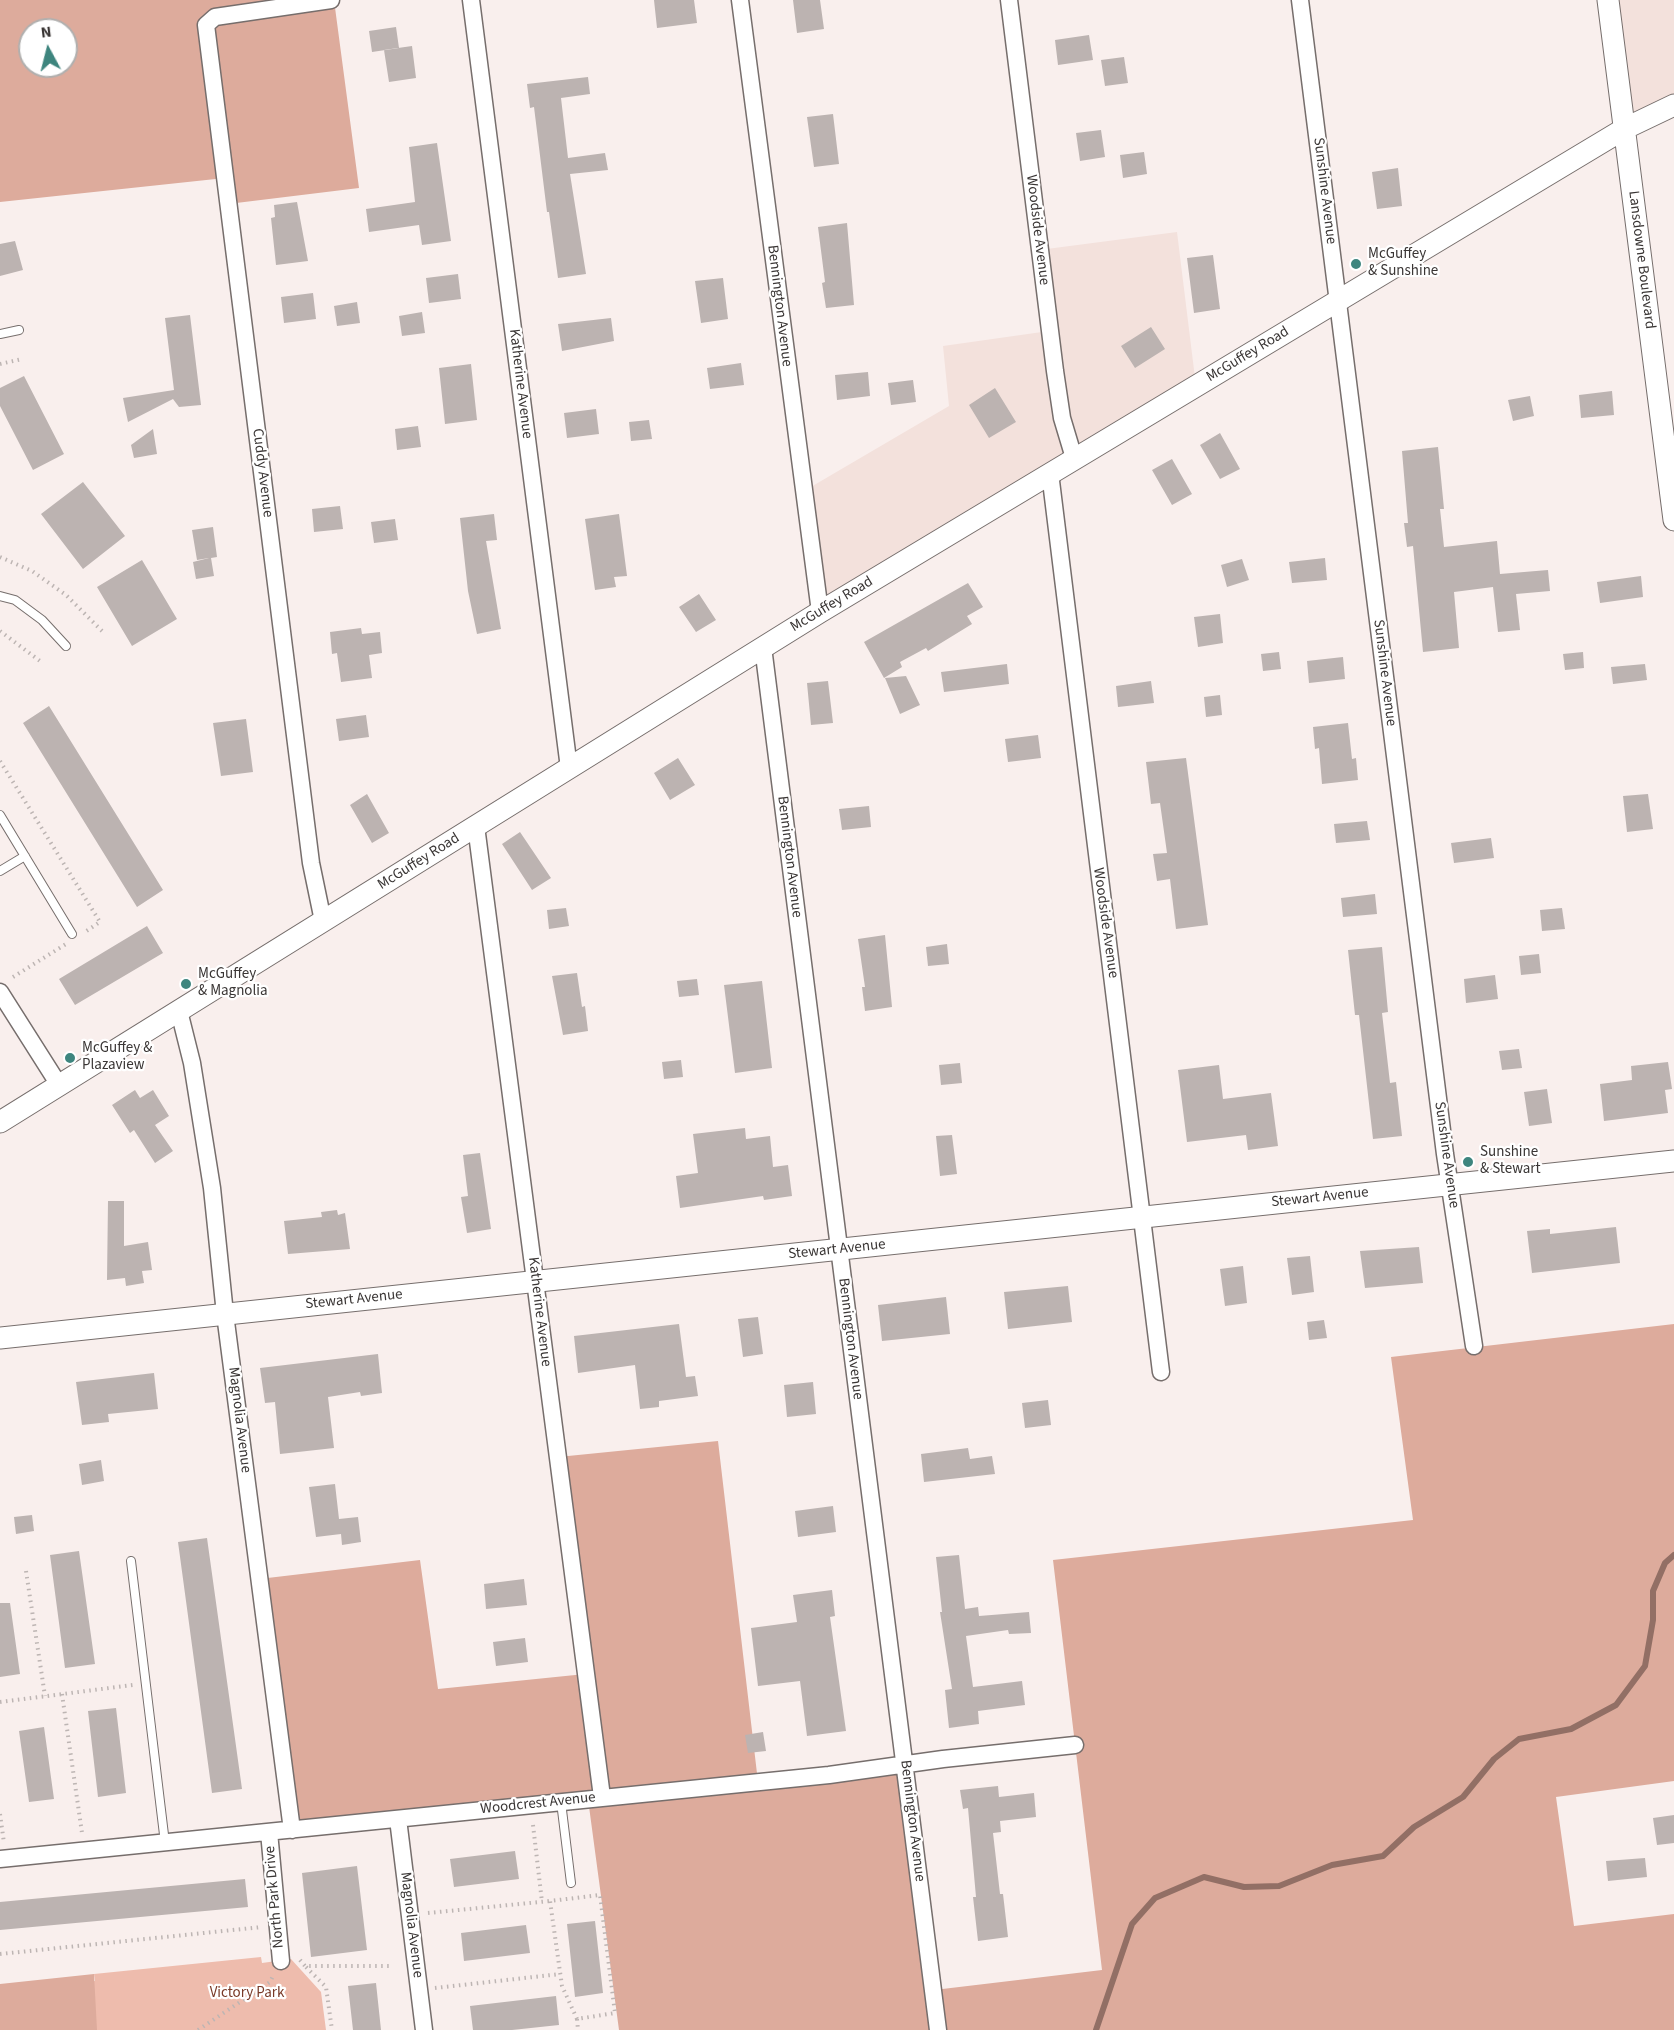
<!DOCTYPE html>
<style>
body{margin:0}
#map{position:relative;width:1674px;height:2030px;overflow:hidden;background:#f9efed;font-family:"Source Sans 3",sans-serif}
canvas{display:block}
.north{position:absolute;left:18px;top:18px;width:60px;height:60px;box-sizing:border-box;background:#fff;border:2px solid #b0afae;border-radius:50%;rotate:353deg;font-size:16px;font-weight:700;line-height:24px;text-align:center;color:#3a3635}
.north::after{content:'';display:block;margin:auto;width:21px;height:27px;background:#3e857e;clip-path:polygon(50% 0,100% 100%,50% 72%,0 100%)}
</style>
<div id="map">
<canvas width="1674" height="2030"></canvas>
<div class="north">N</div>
</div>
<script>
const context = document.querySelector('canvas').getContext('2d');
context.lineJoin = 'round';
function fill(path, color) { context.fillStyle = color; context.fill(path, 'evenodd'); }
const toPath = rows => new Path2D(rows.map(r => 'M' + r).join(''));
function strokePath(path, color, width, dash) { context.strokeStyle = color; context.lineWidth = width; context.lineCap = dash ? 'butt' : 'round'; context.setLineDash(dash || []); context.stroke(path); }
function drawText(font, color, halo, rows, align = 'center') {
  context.font = font + ' "Source Sans 3",sans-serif'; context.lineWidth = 4.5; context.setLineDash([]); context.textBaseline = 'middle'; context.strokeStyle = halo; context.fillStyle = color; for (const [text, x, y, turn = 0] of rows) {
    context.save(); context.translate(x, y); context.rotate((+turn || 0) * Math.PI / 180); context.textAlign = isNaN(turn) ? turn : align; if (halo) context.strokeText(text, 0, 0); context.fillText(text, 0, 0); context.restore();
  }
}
fill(toPath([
 [1608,0,1674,0,1674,105,1624,129],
 [1177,232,1196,386,820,612,804,491,949,406,943,346,1049,331,1039,250]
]), '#f3e1dc');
fill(toPath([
 [261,1957,262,1963,291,1959,321,1992,326,2030,0,2030,0,1991,95,1981,94,1974]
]), '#eebcad');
fill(toPath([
 [0,0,334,0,359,188,228,204,225,178,0,202],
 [30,30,66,30,66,66,30,66],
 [1674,1324,1674,1781,1556,1797,1574,1926,1674,1914,1674,2030,619,2030,588,1799,292,1830,259,1579,420,1560,438,1689,585,1674,558,1457,718,1441,758,1782,905,1765,934,1990,1102,1970,1053,1560,1413,1520,1391,1357],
 [94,1974,97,2030,0,2030,0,1984]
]), '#ddab9c');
strokePath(toPath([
 [1096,2030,1132,1924,1155,1898,1204,1877,1244,1887,1279,1886,1332,1865,1383,1856,1414,1827,1463,1797,1494,1759,1519,1739,1571,1729,1616,1705,1645,1666,1653,1620,1653,1591,1665,1563,1674,1555]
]), '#926f65', 6);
fill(toPath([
 [654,0,694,0,697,23,657,28],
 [793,0,820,0,824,29,797,33],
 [396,27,399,48,372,52,369,31],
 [1089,35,1093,60,1058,65,1055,40],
 [412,46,416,78,389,82,384,50],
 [1124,57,1128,83,1105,86,1101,60],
 [588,77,590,94,561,98,568,158,605,153,608,170,570,174,586,274,558,278,549,212,547,212,534,107,530,108,527,84],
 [833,114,839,164,814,167,807,117],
 [1101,130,1105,157,1080,161,1076,133],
 [437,143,451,241,422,245,419,225,369,232,366,209,415,202,409,147],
 [1144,152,1147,174,1123,178,1120,155],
 [1398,168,1402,206,1377,209,1372,172],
 [297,202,308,261,276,265,271,218,275,217,274,205],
 [847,223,854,305,826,308,822,283,825,282,818,227],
 [15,241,23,270,0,276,0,244],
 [1213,255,1220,309,1194,313,1187,258],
 [458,274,461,299,429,303,426,278],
 [723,278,728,319,701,323,695,281],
 [313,293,316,319,284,323,281,297],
 [357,302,360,323,337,326,334,306],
 [422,312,425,333,402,336,399,316],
 [190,315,201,405,179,407,173,399,128,422,123,398,174,390,165,318],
 [611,318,614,341,562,351,558,324],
 [1151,327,1165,349,1135,368,1121,346],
 [741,363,744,385,710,389,707,368],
 [471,364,477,420,445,424,439,368],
 [868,372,870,396,837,400,835,375],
 [24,376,64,454,33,470,0,406,0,388],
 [913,380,916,402,891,405,888,383],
 [995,388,1016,422,989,438,969,405],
 [1612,391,1614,415,1581,418,1579,395],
 [1530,396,1534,416,1513,421,1508,400],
 [596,409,599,434,567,438,564,413],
 [649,420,652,439,631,441,629,422],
 [418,426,421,447,397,450,395,429],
 [153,429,157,454,134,458,131,445],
 [1220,433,1240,469,1220,479,1200,445],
 [1438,447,1444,509,1440,509,1444,547,1497,541,1500,574,1548,570,1550,591,1516,594,1520,630,1498,632,1493,587,1454,592,1459,648,1423,652,1413,546,1407,547,1404,523,1408,523,1402,451],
 [1172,459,1192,494,1172,505,1152,470],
 [83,482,125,536,83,569,41,514],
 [340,506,343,529,314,532,312,509],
 [494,514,497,540,486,541,501,629,477,634,468,591,460,518],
 [619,514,627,576,614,577,616,587,595,590,585,519],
 [395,519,398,540,374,543,371,522],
 [213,527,217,557,211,558,214,576,196,579,193,562,209,558,197,560,192,530],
 [1325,558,1327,580,1292,583,1289,562],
 [1242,559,1249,580,1227,587,1221,565],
 [142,560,177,619,132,646,97,587],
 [1641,576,1643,597,1600,603,1597,582],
 [968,583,983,607,967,616,972,624,928,651,926,648,900,662,902,667,884,678,864,642],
 [699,594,716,620,696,632,679,607],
 [1220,614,1223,643,1198,647,1194,617],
 [361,628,362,634,380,632,382,653,369,655,372,678,341,682,337,653,332,654,330,632],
 [1279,652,1281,669,1263,671,1261,654],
 [1583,652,1584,668,1565,670,1563,654],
 [1343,657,1345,679,1309,683,1307,661],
 [1007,664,1009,684,944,692,941,672],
 [1645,664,1647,680,1613,684,1611,667],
 [906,676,920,705,900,714,885,678],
 [828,681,833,723,811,725,807,683],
 [1151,681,1154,703,1118,707,1116,686],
 [1220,695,1222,715,1206,717,1204,697],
 [49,706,163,890,137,907,23,723],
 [366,715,369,737,339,741,336,719],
 [246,719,253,772,221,776,213,723],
 [1348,723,1352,759,1356,758,1358,780,1322,784,1319,748,1315,749,1313,727],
 [1038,735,1041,758,1008,762,1005,739],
 [678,758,695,785,670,800,654,773],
 [1186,758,1208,925,1176,929,1170,879,1157,881,1153,854,1167,853,1160,803,1151,804,1146,762],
 [367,794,389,833,372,843,350,805],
 [1648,794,1653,829,1627,832,1623,796],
 [869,806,871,827,842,830,839,809],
 [1367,821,1370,840,1336,843,1334,824],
 [520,832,551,878,532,890,502,844],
 [1491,838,1494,858,1454,863,1451,843],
 [1375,894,1377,914,1343,917,1341,898],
 [566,908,569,926,549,929,547,910],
 [1562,908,1565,929,1542,931,1540,910],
 [147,926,163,953,75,1005,59,979],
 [885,935,892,1007,865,1011,862,987,865,987,858,939],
 [947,944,949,964,928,966,926,947],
 [1382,947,1388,1012,1382,1013,1390,1083,1396,1082,1402,1136,1373,1139,1359,1015,1355,1015,1348,950],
 [1539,954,1541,973,1521,975,1519,956],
 [577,973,582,1007,585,1006,588,1031,563,1035,552,976],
 [1495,975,1498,999,1466,1003,1464,979],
 [697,979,699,995,679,997,677,981],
 [762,981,772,1068,735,1073,724,985],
 [1519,1049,1522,1068,1502,1070,1499,1051],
 [681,1060,683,1077,664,1079,662,1062],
 [1668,1062,1672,1089,1665,1090,1668,1113,1604,1121,1600,1084,1632,1080,1631,1066],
 [960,1063,962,1083,941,1085,939,1065],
 [1219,1065,1223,1099,1271,1093,1278,1146,1248,1150,1246,1135,1187,1142,1178,1070],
 [1547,1089,1552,1123,1529,1126,1524,1092],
 [135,1090,140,1098,153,1090,169,1116,155,1125,173,1151,155,1163,134,1130,130,1133,112,1105],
 [745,1128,746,1139,770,1136,773,1167,788,1165,792,1196,764,1200,763,1196,680,1208,676,1176,698,1173,693,1134],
 [952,1135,957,1174,940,1176,936,1136],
 [480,1153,491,1229,467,1233,461,1197,468,1196,463,1155],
 [108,1201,124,1201,124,1246,148,1242,152,1270,142,1271,144,1283,126,1286,125,1278,107,1280],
 [337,1210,338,1215,345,1213,350,1249,288,1254,284,1221,322,1217,321,1212],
 [1616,1227,1620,1263,1532,1273,1527,1231,1550,1229,1550,1234],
 [1419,1247,1423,1283,1365,1288,1360,1251],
 [1310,1256,1314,1292,1292,1295,1287,1258],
 [1243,1266,1247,1303,1225,1306,1220,1269],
 [1068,1286,1072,1322,1008,1329,1004,1292],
 [946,1297,950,1334,882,1341,878,1305],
 [758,1317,763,1354,743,1357,738,1319],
 [1324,1320,1327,1338,1309,1340,1307,1322],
 [679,1324,686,1377,695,1376,698,1396,659,1401,659,1407,640,1409,635,1365,578,1373,574,1336],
 [378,1354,382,1393,361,1396,360,1392,328,1397,334,1448,280,1454,275,1402,265,1403,260,1368],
 [154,1373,158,1409,108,1414,109,1422,82,1425,76,1382],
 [813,1382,816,1414,787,1417,784,1385],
 [1048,1400,1051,1425,1025,1428,1022,1403],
 [968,1448,970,1459,992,1456,995,1474,924,1482,921,1454],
 [101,1460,104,1481,82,1485,79,1464],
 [335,1484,339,1519,358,1517,361,1542,342,1545,341,1534,316,1537,309,1487],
 [833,1506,836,1532,798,1537,795,1511],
 [32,1515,34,1531,16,1534,14,1517],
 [207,1538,242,1789,212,1793,178,1542],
 [79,1551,95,1664,65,1668,50,1555],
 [959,1555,965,1609,978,1607,979,1616,1029,1612,1031,1633,1009,1634,1008,1630,966,1636,973,1687,1022,1681,1025,1705,978,1711,979,1724,949,1728,945,1690,952,1689,940,1612,942,1612,936,1557],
 [524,1579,527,1605,486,1609,484,1584],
 [832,1590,835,1616,830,1617,846,1731,807,1736,800,1681,758,1686,751,1628,797,1622,793,1595],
 [0,1603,10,1603,20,1674,0,1677],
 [525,1638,528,1662,496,1666,493,1642],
 [116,1708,126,1793,98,1797,88,1711],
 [44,1727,54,1799,29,1802,19,1731],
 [763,1732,766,1751,748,1753,745,1735],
 [998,1786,999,1797,1034,1793,1036,1817,1000,1821,1001,1832,993,1833,1000,1894,1003,1894,1008,1937,978,1941,973,1897,976,1897,968,1808,963,1809,960,1790],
 [1674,1815,1674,1843,1657,1845,1653,1818],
 [515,1851,519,1879,454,1887,450,1859],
 [1645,1858,1647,1877,1608,1881,1606,1861],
 [357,1866,367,1950,311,1957,302,1873],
 [245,1879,248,1907,0,1930,0,1902],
 [595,1921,603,1993,575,1997,567,1924],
 [526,1925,530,1953,464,1961,461,1933],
 [376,1983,381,2030,353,2030,348,1986],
 [556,1996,559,2025,512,2030,473,2030,470,2006]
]), '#bcb3b1');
const service = toPath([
 [0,334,19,330],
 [0,596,15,600,42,620,66,646],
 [0,815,72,934],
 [0,871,25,856],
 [131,1561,165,1843],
 [561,1802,571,1883]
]);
const minor = toPath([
 [471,0,569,768],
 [740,0,820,612],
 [1009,0,1055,371,1062,418,1074,458],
 [1300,0,1445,1154,1474,1346],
 [1050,473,1161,1372],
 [763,647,938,2030],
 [476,826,602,1797],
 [323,921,311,863,206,25,215,17,331,0],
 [0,992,59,1085],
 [179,1011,192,1063,212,1188,225,1314,292,1830],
 [398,1819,424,2030],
 [269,1832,281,1961],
 [0,1859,829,1775,943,1759,1075,1745]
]);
const tertiary = toPath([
 [1608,0,1674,520],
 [0,1122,820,612,1624,129,1674,105],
 [0,1338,1674,1161]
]);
strokePath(service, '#766e6c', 10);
strokePath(minor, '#766e6c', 19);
strokePath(tertiary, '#766e6c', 23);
strokePath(toPath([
 [0,364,22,359],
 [0,557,32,571,66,595,103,632],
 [0,631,40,661],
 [0,761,100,922,85,932],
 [13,977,66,944],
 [26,1571,45,1696],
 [62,1694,82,1833],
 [0,1702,133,1685],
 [0,1814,4,1843],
 [533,1825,542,1902],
 [428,1913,550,1901],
 [0,1954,262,1927],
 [300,1960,305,1966,393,1966],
 [306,1967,326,1987,332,2030],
 [435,1988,560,1974],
 [577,2019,562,1986,550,1901,600,1895,615,2013,577,2019,578,2030],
 [198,2030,270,1982,274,1974]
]), '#bdb5b3', 4, [1.5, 4.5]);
strokePath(service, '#fff', 8);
strokePath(minor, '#fff', 16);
strokePath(tertiary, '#fff', 21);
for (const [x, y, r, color] of [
 [1356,264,6,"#3e857e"],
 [186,984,6,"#3e857e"],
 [70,1058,6,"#3e857e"],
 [1468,1162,6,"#3e857e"]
]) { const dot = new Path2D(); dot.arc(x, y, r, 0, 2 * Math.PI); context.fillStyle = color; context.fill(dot); strokePath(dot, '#fff', 2); }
drawText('15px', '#3a3635', '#fff', [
 ["Sunshine Avenue",1324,191,83],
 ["Woodside Avenue",1037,230,83],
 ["Lansdowne Boulevard",1641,260,83],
 ["Bennington Avenue",779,306,83],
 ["McGuffey Road",1248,355,-31],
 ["Katherine Avenue",520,384,83],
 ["Cuddy Avenue",262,473,83],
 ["McGuffey Road",832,605,-31],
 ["Sunshine Avenue",1384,673,83],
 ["Bennington Avenue",789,857,83],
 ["McGuffey Road",419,862,-32],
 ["Woodside Avenue",1105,923,82],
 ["Sunshine Avenue",1446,1155,82],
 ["Stewart Avenue",1320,1198,-6],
 ["Stewart Avenue",837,1250,-6],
 ["Stewart Avenue",354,1300,-6],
 ["Katherine Avenue",539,1312,83],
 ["Bennington Avenue",850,1339,83],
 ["Magnolia Avenue",239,1420,83],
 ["Woodcrest Avenue",538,1804,-6],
 ["Bennington Avenue",912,1821,83],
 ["North Park Drive",275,1897,-95],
 ["Magnolia Avenue",411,1925,83]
]);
drawText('15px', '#3a3635', '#fff', [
 ["McGuffey",1368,255],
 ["& Sunshine",1368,272],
 ["McGuffey",198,975],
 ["& Magnolia",198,992],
 ["McGuffey &",82,1049],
 ["Plazaview",82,1066],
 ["Sunshine",1480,1153],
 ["& Stewart",1480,1170]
], 'left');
drawText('15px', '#793a28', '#fff', [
 ["Victory Park",247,1994]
]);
</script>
